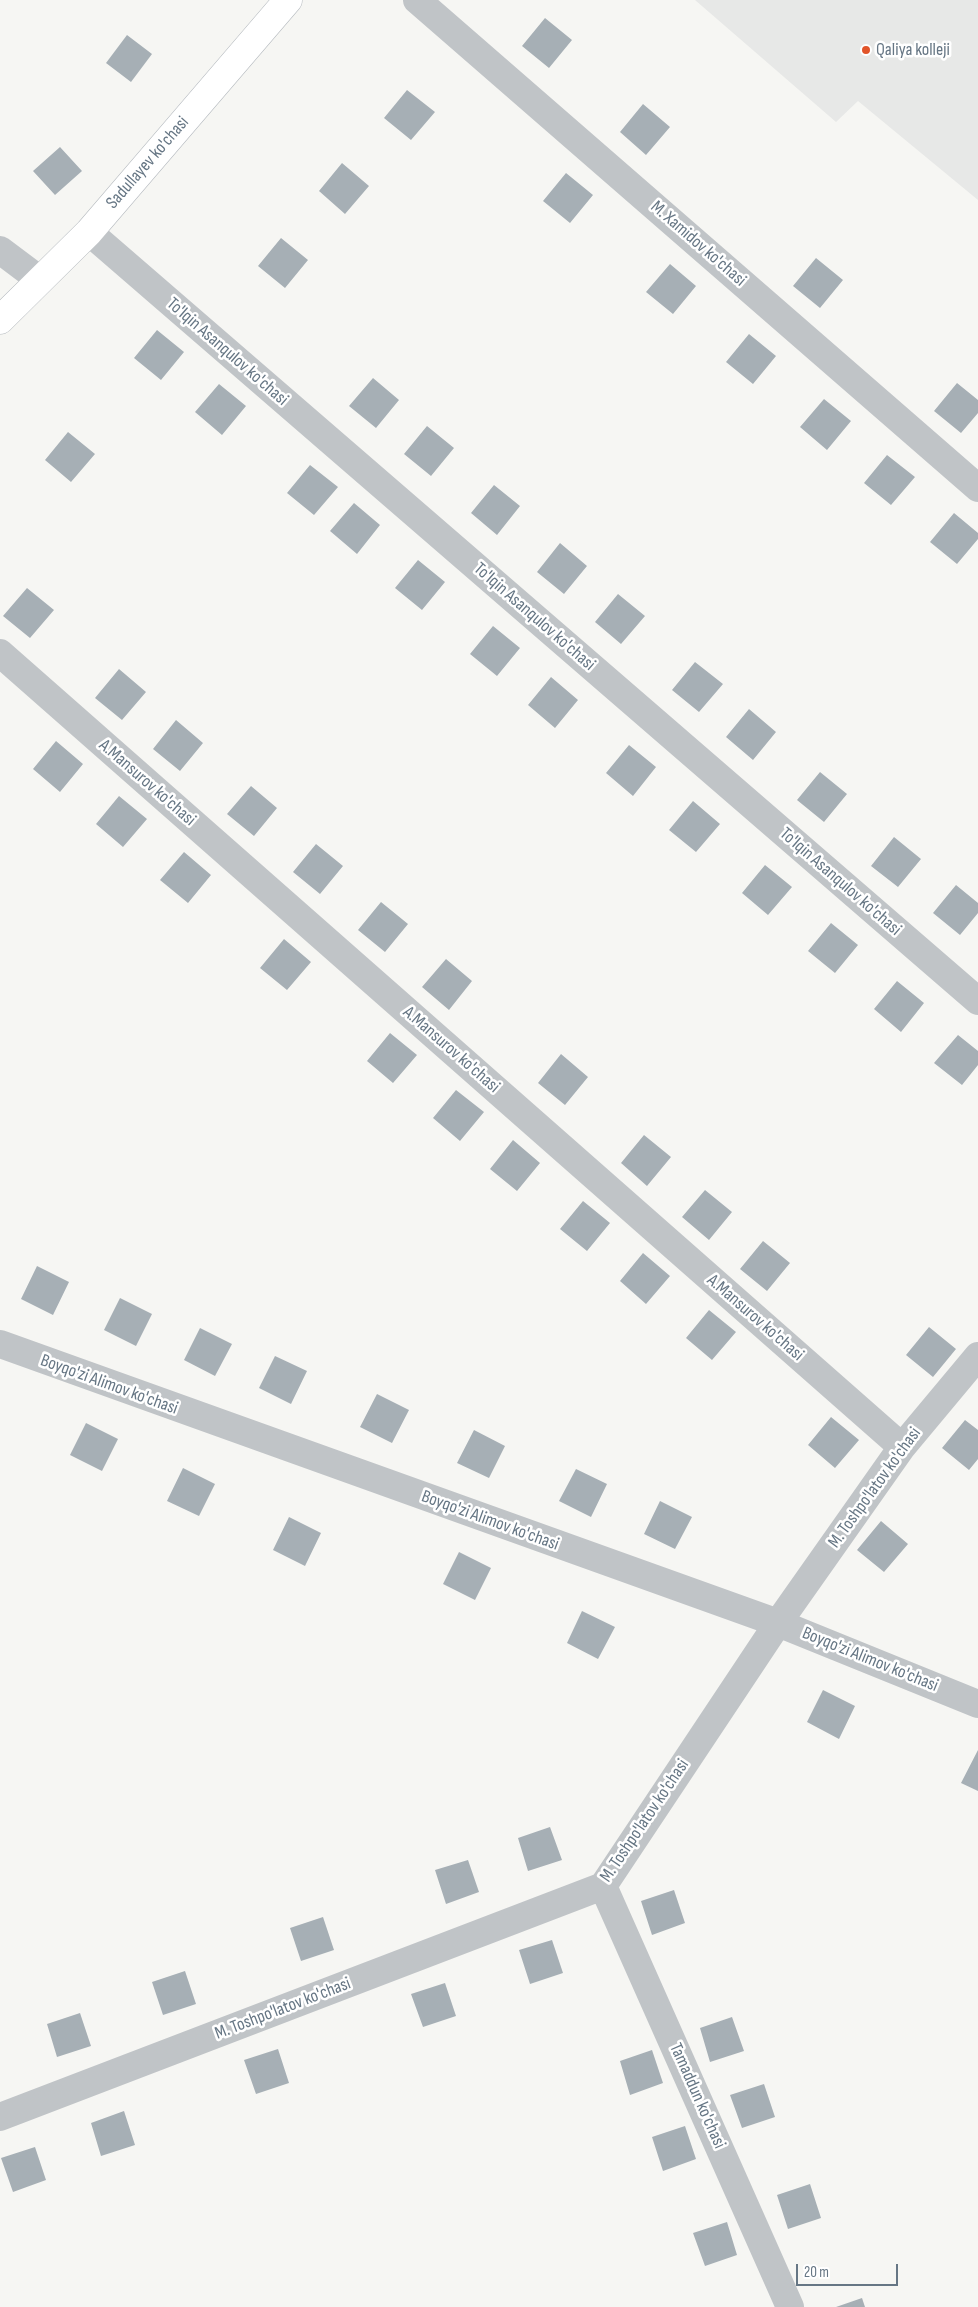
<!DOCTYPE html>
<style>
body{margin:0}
#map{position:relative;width:978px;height:2307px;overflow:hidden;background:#f6f6f3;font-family:"Sofia Sans Condensed",sans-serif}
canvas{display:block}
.scale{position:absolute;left:796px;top:2264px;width:102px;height:22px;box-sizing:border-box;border:2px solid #667684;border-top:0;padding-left:6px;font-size:15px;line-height:18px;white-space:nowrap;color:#667684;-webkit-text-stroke:4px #fff;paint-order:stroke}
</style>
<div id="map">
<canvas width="978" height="2307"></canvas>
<div class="scale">20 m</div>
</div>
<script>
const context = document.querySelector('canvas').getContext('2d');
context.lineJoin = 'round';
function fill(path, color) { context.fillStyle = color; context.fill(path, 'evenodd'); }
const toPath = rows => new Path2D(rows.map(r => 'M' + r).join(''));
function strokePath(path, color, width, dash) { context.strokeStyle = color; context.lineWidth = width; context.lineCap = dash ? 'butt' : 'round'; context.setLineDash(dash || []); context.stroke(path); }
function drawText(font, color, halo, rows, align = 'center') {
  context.font = font + ' "Sofia Sans Condensed",sans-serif'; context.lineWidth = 5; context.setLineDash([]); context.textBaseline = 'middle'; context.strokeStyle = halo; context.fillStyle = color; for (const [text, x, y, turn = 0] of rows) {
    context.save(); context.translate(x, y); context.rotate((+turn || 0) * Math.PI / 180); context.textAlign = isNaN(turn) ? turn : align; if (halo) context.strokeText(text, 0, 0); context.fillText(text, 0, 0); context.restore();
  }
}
fill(toPath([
 [695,0,978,0,978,200,858,101,836,122]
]), '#e7e8e7');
fill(toPath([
 [545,18,572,40,549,68,522,46],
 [127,35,152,54,131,82,106,63],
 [407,90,435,112,411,140,384,118],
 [643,104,670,127,646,155,620,132],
 [60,147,82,171,55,195,33,171],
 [342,163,369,186,345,214,319,191],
 [566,173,593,195,570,223,543,201],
 [281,238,308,260,285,288,258,266],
 [816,258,843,280,820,308,793,286],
 [670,264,696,286,673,314,646,292],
 [157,330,184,352,161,380,134,358],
 [749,334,776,356,753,384,726,362],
 [373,378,399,400,376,428,349,406],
 [957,383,978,400,978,413,961,433,934,411],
 [219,384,246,406,222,435,195,412],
 [824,399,851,421,827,450,800,427],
 [427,426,454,448,431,476,404,454],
 [68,432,95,454,71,482,45,460],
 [887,455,915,477,891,505,864,483],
 [310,465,338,487,314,515,287,493],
 [494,485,520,506,497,535,471,513],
 [354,503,380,525,357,554,330,531],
 [954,513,978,533,978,539,957,564,930,542],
 [560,543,587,566,564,594,537,572],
 [418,560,445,582,422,610,395,588],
 [27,588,54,610,30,638,3,616],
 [618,594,645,616,621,644,595,622],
 [493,626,520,648,497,676,470,654],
 [695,662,723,684,699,712,672,690],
 [119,669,146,692,122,720,95,698],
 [551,677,578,700,555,728,528,705],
 [749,709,776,732,753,760,726,737],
 [176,720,203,743,180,771,153,749],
 [56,741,83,764,60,792,33,769],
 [629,745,656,767,633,796,606,773],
 [820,772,847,794,824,822,797,800],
 [251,786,277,808,254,836,227,814],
 [119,796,147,819,123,847,96,824],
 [693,801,720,824,696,852,669,830],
 [894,837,921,859,898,887,871,866],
 [316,844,343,866,320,894,293,872],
 [184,852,211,875,188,903,160,880],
 [765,865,792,887,768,915,742,893],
 [956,885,978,903,978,913,960,935,933,913],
 [381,902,408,924,385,952,358,930],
 [831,923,858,945,835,973,808,951],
 [284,939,311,962,287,990,260,968],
 [446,959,472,981,449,1010,422,987],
 [897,981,924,1003,901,1032,874,1009],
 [390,1033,417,1055,393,1083,367,1061],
 [958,1035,978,1051,978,1065,962,1085,934,1063],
 [561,1054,588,1077,565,1105,538,1083],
 [456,1090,484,1112,460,1141,433,1118],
 [644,1135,671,1157,647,1186,621,1163],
 [513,1140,540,1163,517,1191,490,1169],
 [705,1190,732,1212,709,1240,682,1217],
 [583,1201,610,1223,587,1251,560,1229],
 [763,1241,790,1263,767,1291,740,1269],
 [643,1253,670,1276,646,1304,620,1281],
 [37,1266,69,1282,53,1315,21,1299],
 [120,1298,152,1314,136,1346,104,1330],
 [709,1310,736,1332,712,1360,686,1338],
 [929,1327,956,1349,933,1377,906,1355],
 [200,1328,232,1344,215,1376,184,1360],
 [275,1356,307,1371,291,1404,259,1388],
 [377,1394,409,1410,392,1443,360,1427],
 [831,1417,859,1440,835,1468,808,1445],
 [965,1420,978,1430,978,1459,969,1470,942,1448],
 [86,1423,118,1439,102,1471,70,1455],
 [474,1430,505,1446,489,1478,457,1463],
 [183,1468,215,1484,199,1516,167,1501],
 [576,1469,607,1484,591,1517,559,1501],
 [660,1501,692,1517,675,1549,644,1534],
 [289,1517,321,1533,305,1566,273,1550],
 [881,1521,908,1544,884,1572,857,1550],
 [459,1552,491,1568,475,1600,443,1584],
 [582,1611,615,1627,598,1659,567,1643],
 [823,1690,855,1706,839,1739,807,1722],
 [978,1750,978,1791,961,1783],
 [550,1827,562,1860,528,1871,518,1838],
 [468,1860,479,1892,446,1904,435,1870],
 [674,1890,685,1923,652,1935,641,1901],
 [323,1917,334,1950,301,1961,290,1928],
 [552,1940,563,1973,530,1984,519,1950],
 [185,1971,196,2004,163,2015,152,1982],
 [445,1983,456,2016,423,2027,411,1994],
 [80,2013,91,2046,57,2057,47,2024],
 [732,2017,744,2051,710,2062,700,2028],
 [278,2049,289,2083,256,2094,244,2060],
 [652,2050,663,2083,630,2095,620,2061],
 [764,2084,775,2117,742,2128,730,2095],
 [124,2111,135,2145,101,2156,91,2123],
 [685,2126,696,2159,663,2171,652,2137],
 [35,2147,46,2180,13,2192,1,2158],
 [810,2184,821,2218,788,2229,777,2195],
 [727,2222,737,2255,705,2266,693,2233],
 [862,2298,865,2307,836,2307]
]), '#a6afb5');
const secondary = toPath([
 [0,320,89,232,288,0]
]);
strokePath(secondary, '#b4b9be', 29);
strokePath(toPath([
 [417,0,978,488],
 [89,232,978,1001],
 [0,250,40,280],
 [0,653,902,1447],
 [0,1344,778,1623,978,1704],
 [603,1886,790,2307],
 [0,2117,603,1886,778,1623,902,1447,978,1356]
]), '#c0c4c7', 28);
strokePath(secondary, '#fff', 28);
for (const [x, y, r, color] of [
 [866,50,5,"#e15429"]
]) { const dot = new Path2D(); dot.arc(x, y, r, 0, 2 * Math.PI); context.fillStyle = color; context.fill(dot); strokePath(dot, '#fff', 2); }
drawText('18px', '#667684', '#fff', [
 ["Qaliya kolleji",876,50]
], 'left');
drawText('18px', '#667684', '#fff', [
 ["Sadullayev ko'chasi",148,163,-49],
 ["M. Xamidov ko'chasi",698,244,41],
 ["To'lqin Asanqulov ko'chasi",227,352,41],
 ["To'lqin Asanqulov ko'chasi",534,617,41],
 ["A.Mansurov ko'chasi",147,783,41],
 ["To'lqin Asanqulov ko'chasi",840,882,41],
 ["A.Mansurov ko'chasi",451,1050,41],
 ["A.Mansurov ko'chasi",755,1318,41],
 ["Boyqo'zi Alimov ko'chasi",109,1385,20],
 ["M. Toshpo'latov ko'chasi",875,1488,-54],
 ["Boyqo'zi Alimov ko'chasi",490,1521,20],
 ["Boyqo'zi Alimov ko'chasi",870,1660,22],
 ["M. Toshpo'latov ko'chasi",645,1821,-56],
 ["M. Toshpo'latov ko'chasi",283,2009,-21],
 ["Tamaddun ko'chasi",697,2096,66]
]);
</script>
